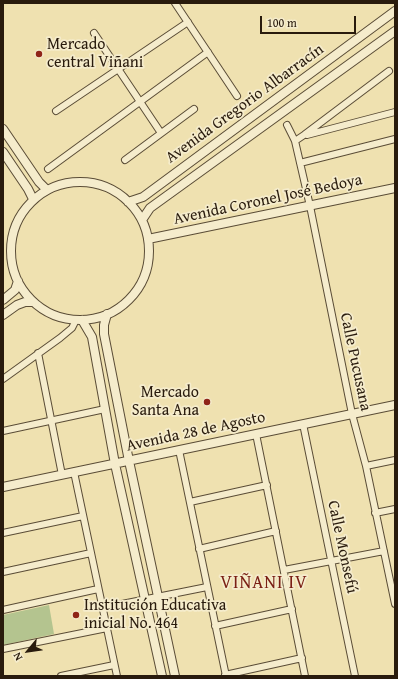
<!DOCTYPE html>
<meta charset="utf-8">
<style>
body{margin:0}
#map{position:relative;width:398px;height:679px;overflow:hidden;background:#efe1b0;font-family:"Gentium Book Plus",serif}
canvas{display:block}
.frame{position:absolute;inset:0;border:4px solid #291b0d;pointer-events:none}
.north{position:absolute;left:8px;top:631px;width:40px;height:40px;-webkit-text-stroke:3px #f5eccc;paint-order:stroke;rotate:241deg;font-size:11px;font-weight:700;line-height:16px;text-align:center;color:#291b0d}
.north::after{content:'';display:block;margin:auto;width:14px;height:18px;background:#291b0d;clip-path:polygon(50% 0,100% 100%,50% 72%,0 100%)}
.scale{position:absolute;left:260px;top:16px;width:96px;height:18px;box-sizing:border-box;border:2px solid #291b0d;border-top:0;padding-left:5px;font-size:12px;line-height:14px;white-space:nowrap;color:#291b0d;-webkit-text-stroke:3px #f5eccc;paint-order:stroke}
</style>
<div id="map">
<canvas width="398" height="679"></canvas>
<div class="frame"></div>
<div class="north">N</div>
<div class="scale">100 m</div>
</div>
<script>
const context = document.querySelector('canvas').getContext('2d');
context.lineJoin = 'round';
function fill(path, color) { context.fillStyle = color; context.fill(path, 'evenodd'); }
const toPath = rows => new Path2D(rows.map(r => 'M' + r).join(''));
function strokePath(path, color, width, dash) { context.strokeStyle = color; context.lineWidth = width; context.lineCap = dash ? 'butt' : 'round'; context.setLineDash(dash || []); context.stroke(path); }
function drawText(font, color, halo, rows, align = 'center') {
  context.font = font + ' "Gentium Book Plus",serif'; context.lineWidth = 3.5; context.setLineDash([]); context.textBaseline = 'middle'; context.strokeStyle = halo; context.fillStyle = color; for (const [text, x, y, turn = 0] of rows) {
    context.save(); context.translate(x, y); context.rotate((+turn || 0) * Math.PI / 180); context.textAlign = isNaN(turn) ? turn : align; if (halo) context.strokeText(text, 0, 0); context.fillText(text, 0, 0); context.restore();
  }
}
fill(toPath([
 [49,605,54,634,3,645,3,615]
]), '#b4c48f');
const minor = toPath([
 [175,3,237,96],
 [94,33,161,133],
 [56,111,188,22],
 [287,125,295,141,310,206,352,414,366,466,395,604],
 [307,135,395,112],
 [295,141,304,135,389,71],
 [125,160,194,109],
 [300,163,395,139],
 [48,169,208,52],
 [38,353,62,475],
 [3,379,60,338,72,328,76,320],
 [303,424,355,676],
 [3,431,105,409],
 [256,434,305,676],
 [179,450,226,676],
 [366,466,395,460],
 [74,472,117,676],
 [190,502,267,485],
 [375,513,395,509],
 [3,533,83,516],
 [199,549,276,531],
 [284,570,384,551],
 [3,572,91,553],
 [102,608,207,587],
 [3,610,98,589],
 [215,626,292,609],
 [3,649,107,628],
 [225,675,302,658],
 [61,676,114,665]
]);
const tertiary = toPath([
 [3,129,39,182,46,189],
 [3,152,28,189,33,199],
 '11 251a69 69 0 1 1 138 0a69 69 0 1 1-138 0Z',
 [128,202,143,197,395,11],
 [142,220,150,208,395,31],
 [148,239,395,188],
 [3,300,15,290,18,281],
 [107,314,104,325,104,334,129,461,175,676],
 [3,315,17,305,25,302,33,302],
 [82,320,92,337,115,464,162,676],
 [3,487,395,405]
]);
strokePath(minor, '#5a4c36', 8);
strokePath(tertiary, '#5a4c36', 10);
strokePath(minor, '#f5eccc', 6);
strokePath(tertiary, '#f5eccc', 8);
for (const [x, y, r, color] of [
 [39,54,4,"#8f2418"],
 [207,402,4,"#8f2418"],
 [76,615,4,"#8f2418"]
]) { const dot = new Path2D(); dot.arc(x, y, r, 0, 2 * Math.PI); context.fillStyle = color; context.fill(dot); strokePath(dot, '#f5eccc', 1.5); }
drawText('16px', '#291b0d', '#f5eccc', [
 ["Mercado",47,45],
 ["central Viñani",47,63],
 ["Mercado",199,393,"right"],
 ["Santa Ana",199,411,"right"],
 ["Institución Educativa",84,606],
 ["inicial No. 464",84,624]
], 'left');
drawText('16px', '#291b0d', '#f5eccc', [
 ["Avenida Gregorio Albarracín",245,104,-36],
 ["Avenida Coronel José Bedoya",268,200,-12],
 ["Calle Pucusana",355,362,78],
 ["Avenida 28 de Agosto",196,432,-12],
 ["Calle Monsefú",342,547,78]
]);
context.letterSpacing = '1px';
drawText('18px', '#7a1f14', '#f5eccc', [
 ["VIÑANI IV",264,583]
]);
context.letterSpacing = '0px';
</script>
